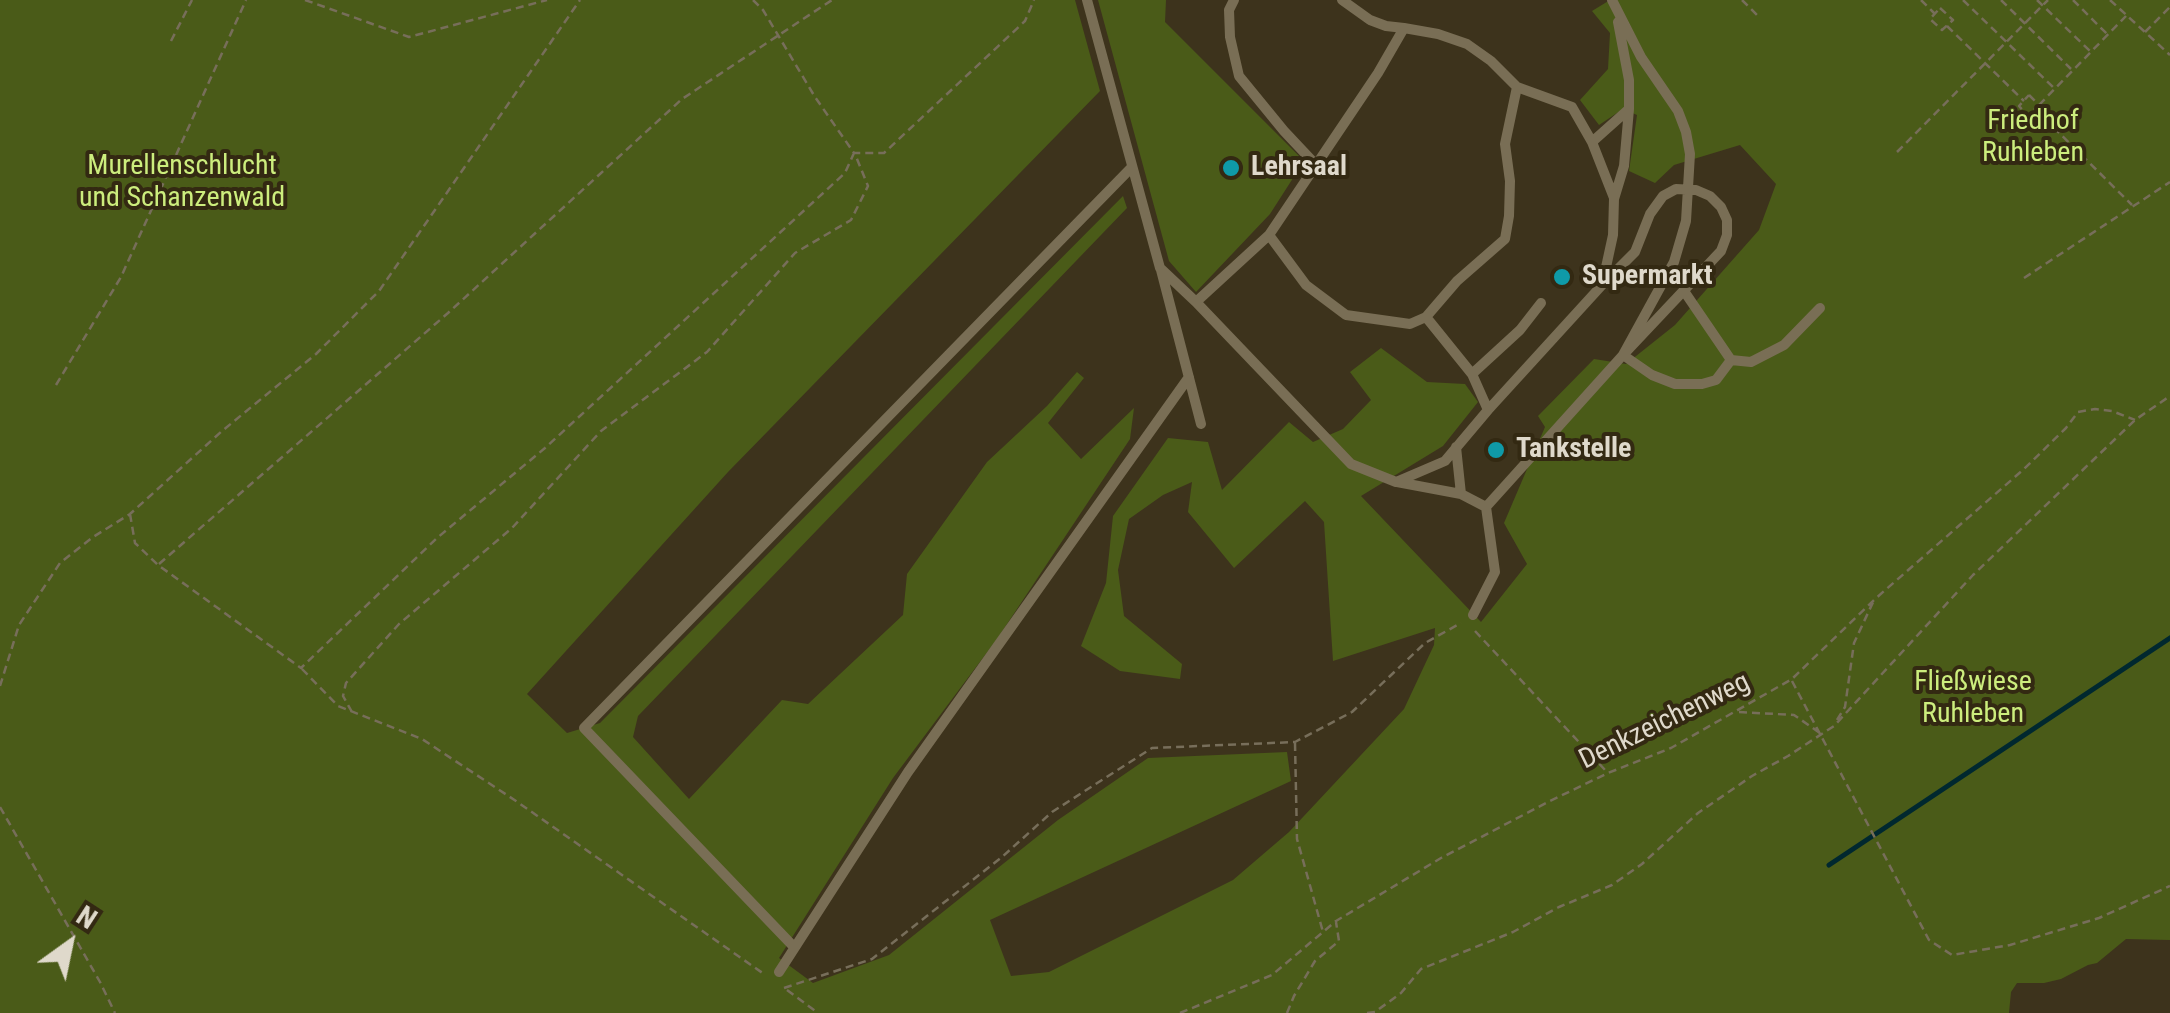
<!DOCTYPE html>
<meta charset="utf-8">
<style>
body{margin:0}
#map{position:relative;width:2170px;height:1013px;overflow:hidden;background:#3d331c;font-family:"Roboto Condensed",sans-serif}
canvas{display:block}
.north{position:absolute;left:20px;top:893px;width:100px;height:100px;-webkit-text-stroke:8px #332912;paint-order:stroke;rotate:33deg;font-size:28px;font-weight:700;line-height:40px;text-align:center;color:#dfd9cb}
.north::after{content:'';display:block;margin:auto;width:35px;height:45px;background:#dfd9cb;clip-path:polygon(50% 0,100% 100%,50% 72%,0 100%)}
</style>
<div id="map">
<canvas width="2170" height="1013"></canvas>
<div class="north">N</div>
</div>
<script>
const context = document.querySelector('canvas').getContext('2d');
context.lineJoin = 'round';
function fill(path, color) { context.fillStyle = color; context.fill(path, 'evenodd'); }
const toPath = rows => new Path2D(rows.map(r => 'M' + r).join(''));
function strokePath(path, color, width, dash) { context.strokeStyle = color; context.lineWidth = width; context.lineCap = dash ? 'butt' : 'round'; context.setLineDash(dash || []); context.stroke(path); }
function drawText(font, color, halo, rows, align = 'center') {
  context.font = font + ' "Roboto Condensed",sans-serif'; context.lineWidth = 8; context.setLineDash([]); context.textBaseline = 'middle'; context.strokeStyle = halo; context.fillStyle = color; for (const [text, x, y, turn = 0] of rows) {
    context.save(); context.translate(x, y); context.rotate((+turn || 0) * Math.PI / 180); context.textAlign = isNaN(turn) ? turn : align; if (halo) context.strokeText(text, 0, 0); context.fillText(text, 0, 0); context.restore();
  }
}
fill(toPath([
 [0,0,1075,0,1100,91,728,472,527,694,567,733,600,723,1123,196,1127,208,638,716,633,737,689,799,782,700,808,704,903,615,907,574,987,462,1047,406,1077,372,1084,378,1048,423,1081,459,1134,408,1130,439,997,639,893,778,779,958,813,983,889,955,1058,820,1148,758,1287,752,1291,781,990,920,1011,976,1049,972,1233,880,1289,832,1404,709,1434,645,1435,628,1333,661,1324,522,1305,501,1234,568,1188,512,1192,482,1163,495,1129,519,1118,570,1124,616,1182,664,1180,679,1120,671,1081,646,1106,583,1113,516,1168,438,1208,442,1222,490,1289,422,1313,442,1343,429,1371,400,1350,372,1381,348,1427,382,1465,384,1478,402,1443,446,1361,496,1481,622,1527,564,1504,523,1545,427,1538,416,1594,359,1626,364,1675,325,1759,230,1776,184,1740,145,1674,165,1655,183,1629,171,1637,115,1623,109,1599,125,1580,100,1608,69,1610,33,1592,11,1610,0,2170,0,2170,940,2126,939,2097,963,2088,965,2061,979,2044,983,2017,983,2011,992,2009,1013,0,1013],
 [1098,0,1166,0,1165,22,1304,161,1270,214,1196,292,1169,261]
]), '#4a5b18');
strokePath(toPath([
 [1829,865,2170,638]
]), '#00282f', 5);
strokePath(toPath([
 [305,0,409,37,547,0],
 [753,0,763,10,815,97,854,153,884,153,1025,21,1034,0],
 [1742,0,1760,18],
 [1921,0,1934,13],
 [1963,0,2055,89],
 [2001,0,2071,69],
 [2037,0,2090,51],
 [2073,0,2107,34],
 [2110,0,2170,55],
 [1940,8,1953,20,1942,30,1930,19,1940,8],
 [1947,26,2024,101],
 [2145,32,2170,7],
 [171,41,192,0],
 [2029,95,2039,105,2028,116,2019,106,2029,95],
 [2039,105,2126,16],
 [2035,109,2132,205],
 [1897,152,2048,0],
 [2024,278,2170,182],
 [56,385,121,277,246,0],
 [130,514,135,543,158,565,301,668,437,538,545,448,845,173,854,153],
 [159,564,448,313,682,99,832,0],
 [1475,631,1606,771],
 [302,669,338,706,422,739,516,801,764,974],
 [1792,681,1929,940,1952,955,2010,945,2099,918,2170,886],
 [0,686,19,625,60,563,93,537,130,514,222,431,316,354,379,291,580,0],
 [352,712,343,696,346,683,399,624,512,528,601,431,707,352,795,253,851,220,868,186,855,154],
 [1739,712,1794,715,1820,733],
 [1837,720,1845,707,1854,643,1874,600],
 [1295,743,1297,839,1323,932],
 [0,807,100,982,115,1013],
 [784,988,872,959,1002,857,1052,812,1152,748,1295,742,1352,712,1425,643,1461,623],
 [787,990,818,1013],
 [1180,1013,1272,975,1336,921,1441,858,1550,801,1608,773,1671,748,1792,679,1875,599,2024,469,2066,428,2078,412,2095,409,2112,411,2135,420],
 [1287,1013,1294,996,1315,961,1339,941,1336,922],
 [1367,1013,1375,1012,1401,993,1421,969,1513,932,1559,907,1612,885,1642,864,1698,813,1752,776,1788,756,1834,726,1973,575,2135,420,2170,396]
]), '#776e5a', 2.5, [8, 5]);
strokePath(toPath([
 [1087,0,1160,268,1196,302,1351,464,1396,482,1445,461,1488,410,1472,374,1426,317],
 [1234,0,1229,10,1230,37,1239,76,1284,131,1316,165],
 [1342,0,1370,20,1386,26,1404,28],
 [1612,0,1641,57,1678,111,1686,132,1690,154,1686,221,1674,262,1623,355,1652,375,1675,384,1702,384,1716,380,1731,360],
 [1614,198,1592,142,1629,109],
 [1269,235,1306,285,1346,315,1410,324,1426,317,1457,281,1505,239,1509,216,1510,181,1505,144,1517,87,1572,107,1592,142],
 [1161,270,1201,424],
 [1603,281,1613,235,1614,199,1624,166,1629,109,1629,80,1618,22],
 [1684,291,1731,360,1751,362,1784,345,1820,308],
 [1196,302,1269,235,1378,73,1404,28,1438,34,1467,44,1491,61,1517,87],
 [1472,374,1520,330,1541,303],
 [1456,447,1461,494,1486,507,1623,355,1721,251,1727,235,1727,220,1721,207,1710,196,1696,190,1676,189,1663,196,1650,214,1635,252,1603,284,1488,410],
 [1397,482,1461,494],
 [1473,615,1495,572,1486,507],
 [794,947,584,728,1132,167],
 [779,972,908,772,1189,377]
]), '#796e55', 10);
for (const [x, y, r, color] of [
 [1231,168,10,"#0f9aa8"],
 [1562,277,10,"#0f9aa8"],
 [1496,450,10,"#0f9aa8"]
]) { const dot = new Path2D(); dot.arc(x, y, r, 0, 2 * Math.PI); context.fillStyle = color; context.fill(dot); strokePath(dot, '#332912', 4); }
drawText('28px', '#cced7d', '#332912', [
 ["Friedhof",2033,122],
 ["Ruhleben",2033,154],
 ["Murellenschlucht",182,167],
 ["und Schanzenwald",182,199],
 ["Fließwiese",1973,683],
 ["Ruhleben",1973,715]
]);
drawText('bold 28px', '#dfd9cb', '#332912', [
 ["Lehrsaal",1251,168],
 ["Supermarkt",1582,277],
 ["Tankstelle",1516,450]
], 'left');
drawText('28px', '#dfd9cb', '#332912', [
 ["Denkzeichenweg",1665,722,-26]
]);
</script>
